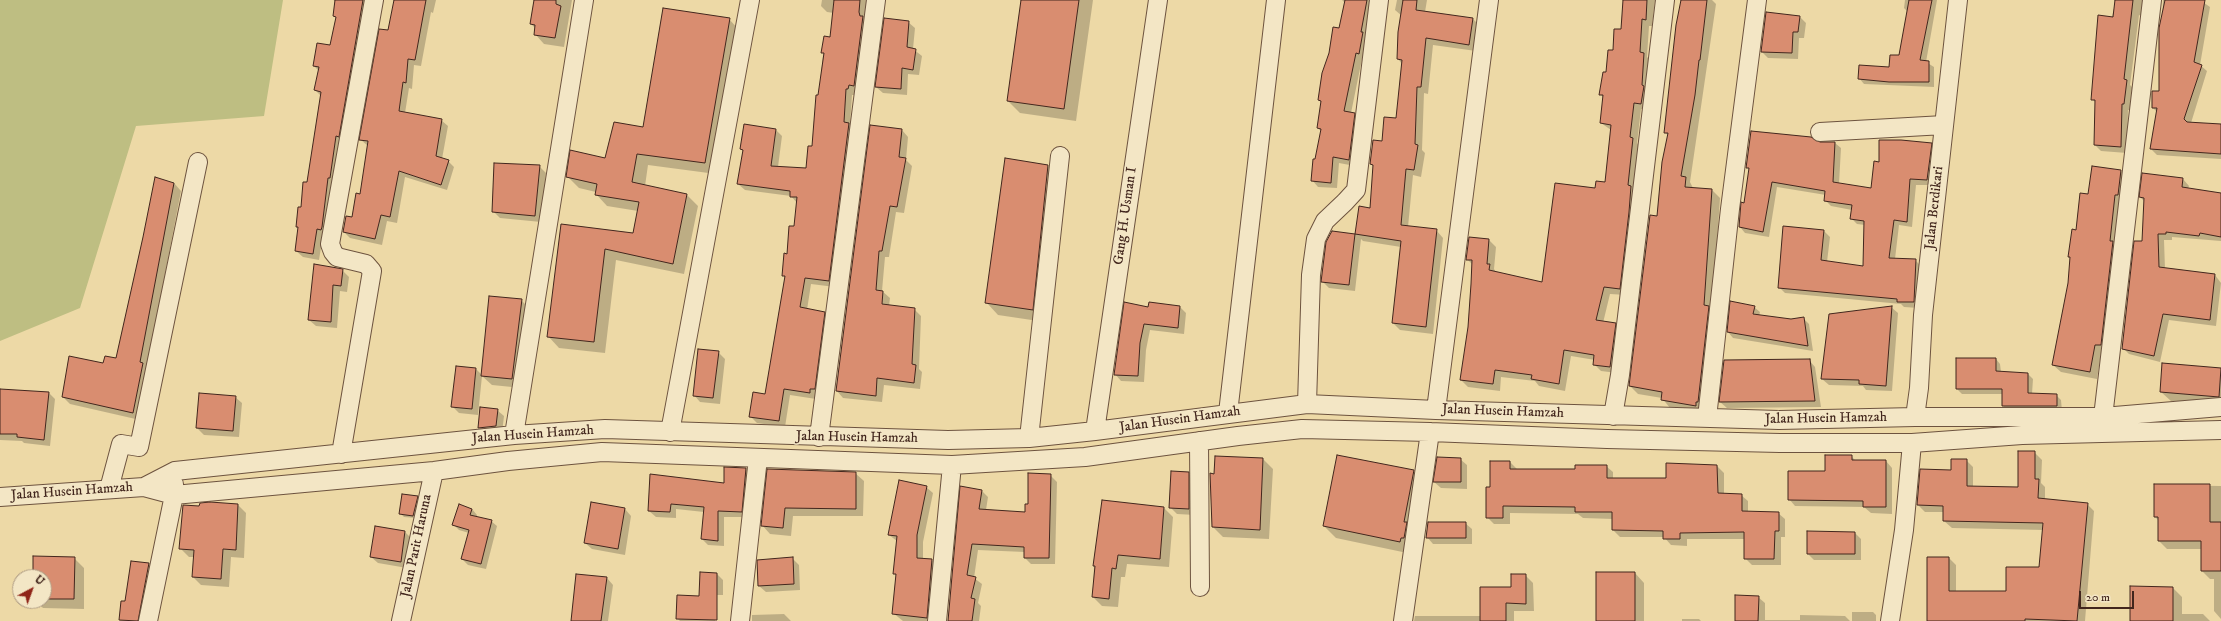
<!DOCTYPE html>
<style>
body{margin:0}
#map{position:relative;width:2221px;height:621px;overflow:hidden;background:#edd9a6;font-family:"IM FELL DW Pica",serif}
canvas{display:block}
.north{position:absolute;left:12px;top:569px;width:40px;height:40px;box-sizing:border-box;background:#f3e6c5;border:1px solid #ac9982;border-radius:50%;rotate:41deg;font-size:11px;font-weight:700;line-height:16px;text-align:center;color:#42261d}
.north::after{content:'';display:block;margin:auto;width:14px;height:18px;background:#8f2418;clip-path:polygon(50% 0,100% 100%,50% 72%,0 100%)}
.scale{position:absolute;left:2079px;top:591px;width:55px;height:18px;box-sizing:border-box;border:2px solid #42261d;border-top:0;padding-left:5px;font-size:12px;line-height:14px;white-space:nowrap;color:#42261d;-webkit-text-stroke:3px #f3e6c5;paint-order:stroke}
</style>
<div id="map">
<canvas width="2221" height="621"></canvas>
<div class="north">U</div>
<div class="scale">20 m</div>
</div>
<script>
const context = document.querySelector('canvas').getContext('2d');
context.lineJoin = 'round';
function fill(path, color) { context.fillStyle = color; context.fill(path, 'evenodd'); }
const toPath = rows => new Path2D(rows.map(r => 'M' + r).join(''));
function strokePath(path, color, width, dash) { context.strokeStyle = color; context.lineWidth = width; context.lineCap = dash ? 'butt' : 'round'; context.setLineDash(dash || []); context.stroke(path); }
function drawText(font, color, halo, rows, align = 'center') {
  context.font = font + ' "IM FELL DW Pica",serif'; context.lineWidth = 3; context.setLineDash([]); context.textBaseline = 'middle'; context.strokeStyle = halo; context.fillStyle = color; for (const [text, x, y, turn = 0] of rows) {
    context.save(); context.translate(x, y); context.rotate((+turn || 0) * Math.PI / 180); context.textAlign = isNaN(turn) ? turn : align; if (halo) context.strokeText(text, 0, 0); context.fillText(text, 0, 0); context.restore();
  }
}
fill(toPath([
 [0,0,283,0,264,116,136,126,80,308,0,341]
]), '#bebe82');
fill(toPath([
 [333,0,369,0,323,235,319,260,303,257,296,251,299,229,297,227,308,183,321,96,315,90,319,71,314,66,331,46,337,18,334,16,336,1],
 [395,0,436,0,433,13,431,12,421,66,414,65,412,89,409,88,405,113,441,120,448,126,442,159,448,161,454,167,447,190,405,177,397,223,387,221,382,245,350,238,344,232,353,218,361,195,368,146,361,140],
 [535,0,572,0,564,47,544,44,535,34,535,28,531,24],
 [822,0,867,0,860,91,855,91,854,95,852,95,850,125,855,130,835,287,811,284,807,310,824,313,831,319,816,399,790,395,785,427,757,423,750,416,766,395,785,278,783,275,795,227,797,203,791,196,745,190,738,184,743,151,741,149,776,130,782,136,778,167,807,169,813,147,825,37,831,38,834,13,827,12,821,6],
 [1022,0,1093,0,1076,121,1020,113,1008,101],
 [1342,0,1373,0,1365,59,1362,59,1351,113,1361,120,1355,166,1339,163,1337,188,1318,187,1312,180,1321,131,1318,128,1322,103,1319,100,1340,29,1345,3],
 [1397,0,1427,0,1425,12,1473,19,1480,26,1476,51,1433,45,1428,94,1424,93,1422,150,1425,153,1421,177,1413,175,1408,227,1436,230,1443,238,1433,334,1400,330,1393,323,1401,247,1363,241,1361,239,1355,291,1329,288,1322,281,1332,232,1355,235,1360,208,1370,209,1374,167,1371,164,1397,119,1402,64,1398,59,1402,16,1395,10],
 [1624,0,1655,0,1652,26,1649,26,1647,57,1651,61,1648,111,1641,109,1637,143,1639,146,1626,295,1610,294,1603,323,1615,324,1622,331,1617,373,1601,371,1594,364,1595,360,1571,356,1565,391,1539,386,1535,381,1501,377,1500,391,1468,387,1461,380,1469,327,1473,265,1467,259,1489,240,1496,247,1494,269,1496,272,1543,283,1596,189,1606,183,1611,130,1601,123,1604,98,1600,94,1622,30],
 [1682,0,1712,0,1716,4,1690,182,1693,188,1712,190,1720,198,1706,410,1670,408,1662,398,1638,394,1630,386,1658,217,1668,135,1665,133],
 [1905,0,1937,0,1926,62,1934,67,1934,87,1864,84,1859,78,1890,69,1899,56,1908,12,1904,8],
 [2116,0,2146,0,2141,16,2139,15,2130,85,2133,88,2130,110,2128,110,2127,153,2101,151,2095,145,2096,103,2092,99],
 [2163,0,2200,0,2210,7,2200,65,2207,71,2191,123,2221,125,2221,159,2157,155,2151,149,2157,112,2153,108,2160,93],
 [1800,17,1806,23,1804,38,1799,38,1798,59,1768,58,1762,52],
 [729,19,740,31,716,174,648,165,645,186,687,195,698,206,684,274,616,260,605,353,559,348,548,336,562,225,633,234,638,211,607,206,596,194,596,192,579,188,567,176,606,159,644,128],
 [908,22,915,28,913,49,922,56,919,75,908,74,907,95,883,93,876,87],
 [902,130,908,137,906,160,912,166,904,213,896,212,889,257,885,257,882,291,890,298,889,306,914,309,921,316,919,369,922,372,920,389,884,385,882,402,843,398,837,391],
 [1820,143,1835,143,1841,148,1839,184,1872,189,1880,163,1931,144,1937,150,1933,185,1916,185,1912,227,1899,225,1895,259,1915,260,1921,266,1919,308,1904,307,1901,304,1785,293,1779,287,1824,231,1830,237,1827,262,1864,267,1865,225,1857,224,1851,218,1852,210,1831,206,1825,200,1826,195,1777,187,1769,237,1745,233,1740,227,1750,170,1747,167],
 [1006,159,1048,166,1061,178,1045,322,998,315,986,302],
 [539,166,546,173,541,222,500,218,493,211],
 [2093,167,2121,171,2128,178,2097,379,2061,372,2053,365,2069,283,2071,259,2069,257,2088,195],
 [2183,179,2189,186,2188,189,2221,194,2221,241,2172,237,2172,240,2164,240,2165,269,2215,275,2221,283,2216,326,2169,320,2160,362,2129,354,2123,348,2143,242,2145,202,2140,197],
 [174,183,181,191,147,368,140,420,70,404,63,397,104,365,117,359],
 [342,270,349,277,347,292,340,291,337,328,316,326,309,320],
 [521,300,531,310,522,388,492,385,482,376,478,415,459,413,452,406,476,369,482,375],
 [1150,303,1180,307,1186,313,1184,334,1150,330,1146,350,1144,382,1121,381,1115,374,1149,308],
 [1754,307,1760,312,1759,316,1791,320,1803,318,1809,324,1813,351,1733,338,1728,332],
 [1891,307,1898,313,1892,391,1866,390,1863,386,1829,385,1822,379],
 [718,352,725,359,720,404,700,402,694,395],
 [1996,359,2000,364,2001,372,2028,374,2033,379,2032,394,2056,395,2061,400,2062,411,2008,411,2003,406,2003,394,1962,394,1957,389],
 [1809,360,1815,367,1821,407,1727,408,1720,402],
 [2221,369,2221,405,2171,401,2161,392],
 [0,389,49,393,55,399,50,446,24,443,22,441,0,440],
 [200,394,235,397,242,403,239,437,204,435,197,428],
 [481,408,497,410,504,416,502,433,485,434,479,428],
 [2034,452,2042,460,2041,483,2045,487,2045,500,2087,504,2094,511,2085,621,1928,621,1949,558,1956,565,1956,592,2007,592,2040,568,2044,530,1952,528,1944,521,1944,512,1925,512,1918,505,1921,470,1952,471,1966,460,1973,467,1973,487,2019,488],
 [1851,456,1856,461,1886,461,1892,468,1892,514,1871,513,1864,507,1795,506,1789,499],
 [1263,459,1273,469,1269,539,1223,537,1213,527,1215,475],
 [1460,459,1467,465,1467,489,1441,488,1434,482],
 [1510,462,1517,469,1576,470,1606,466,1613,472,1613,479,1667,479,1667,464,1717,466,1724,473,1724,494,1741,495,1748,501,1748,512,1778,513,1785,519,1785,537,1781,537,1781,565,1752,565,1745,558,1745,539,1687,539,1687,546,1671,545,1664,537,1620,537,1613,530,1613,519,1583,518,1578,514,1510,513,1510,524,1494,524,1487,517,1491,488],
 [746,469,752,475,747,517,724,517,724,546,708,545,702,539,704,512,676,509,676,518,656,517,649,511,725,484],
 [768,470,855,473,864,481,863,516,793,516,791,536,770,534,762,525],
 [1413,471,1426,484,1412,554,1336,538,1324,526],
 [1188,473,1195,480,1195,515,1177,514,1170,507],
 [1050,475,1057,482,1055,564,1031,564,1025,558,1025,552,978,550,974,578,982,584,978,603,981,606,979,621,949,621,982,491,988,497,986,510,1026,514,1028,505],
 [2155,485,2221,486,2221,619,2214,611,2214,579,2210,579,2202,571,2202,549,2167,549,2159,541,2159,521,2155,517],
 [926,487,933,493,923,542,923,559,932,560,938,567,933,621,903,621,893,613,897,576,894,574,897,541,889,535],
 [417,497,420,500,416,518,404,517,401,514],
 [592,504,625,509,631,516,625,555,592,549,585,543],
 [238,505,246,513,244,558,231,557,229,587,201,585,193,577,194,557,189,557,180,548,200,507],
 [1164,508,1173,517,1169,567,1127,564,1125,577,1121,577,1118,607,1102,606,1093,597,1094,566],
 [472,509,477,515,477,517,491,521,497,526,486,569,468,565,462,559,469,533,459,530,453,524],
 [1465,523,1472,529,1472,544,1433,544,1427,537],
 [405,532,411,538,407,568,378,563,371,557],
 [1855,533,1861,539,1861,560,1814,560,1808,554],
 [74,558,84,568,84,609,43,608,36,601,44,601,44,577,34,577],
 [792,558,799,565,800,590,766,592,759,586],
 [149,564,155,571,145,621,120,621,122,602,126,603],
 [701,573,717,574,723,580,723,595,707,595],
 [1635,573,1644,583,1644,621,1597,621],
 [577,575,607,578,613,585,608,621,572,621],
 [1525,575,1533,583,1534,611,1514,611,1514,621,1414,621,1415,616,1481,616],
 [2173,588,2182,597,2182,614,2203,614,2210,621,2131,621],
 [1736,596,1758,597,1765,603,1765,620,1800,620,1800,615,1845,616,1850,621,1735,621],
 [715,604,715,621,680,621,677,618],
 [1852,612,1873,612,1876,615,1876,621,1852,621],
 [784,614,791,621,752,621,752,615],
 [1682,619,1699,619,1701,621,1682,621]
]), '#0003');
const building = toPath([
 [335,0,363,0,339,137,336,136,330,178,328,178,322,227,321,230,317,229,313,254,295,251,298,227,296,227,298,207,301,207,303,182,307,182,321,92,314,90,319,67,313,66,317,43,330,45,336,17,333,16,335,0],
 [394,0,426,0,415,60,408,59,406,83,403,82,399,111,442,119,436,156,449,160,441,185,399,171,390,217,381,215,375,239,343,232,346,216,352,217,356,193,360,194,368,141,359,140,379,29,388,30,394,0],
 [534,0,556,0,556,4,561,6,555,38,534,35,535,25,530,24,534,0],
 [834,0,860,0,859,12,860,16,863,16,854,86,849,85,848,89,846,89,844,122,849,123,829,281,805,278,800,307,825,312,815,389,810,389,810,393,784,389,779,421,749,417,753,392,765,394,785,276,782,276,784,253,787,254,789,226,794,226,797,197,790,197,790,191,737,184,743,150,740,149,744,124,776,129,771,166,806,168,808,146,812,146,816,95,818,95,824,53,821,53,824,36,830,37,834,0],
 [1021,0,1079,0,1064,109,1007,101,1021,0],
 [1345,0,1367,0,1361,32,1363,32,1359,54,1356,53,1344,111,1355,113,1349,160,1333,157,1331,183,1311,181,1313,159,1315,159,1321,129,1317,128,1321,101,1318,100,1322,73,1329,53,1333,27,1339,28,1345,0],
 [1403,0,1417,0,1416,10,1473,18,1469,45,1426,38,1421,87,1417,87,1415,144,1418,145,1414,170,1406,169,1401,225,1437,229,1426,327,1392,323,1401,241,1355,234,1359,206,1370,208,1373,165,1370,164,1373,140,1382,141,1384,117,1396,118,1402,60,1397,59,1398,32,1403,0],
 [1623,0,1647,0,1646,20,1642,19,1640,52,1644,53,1642,85,1644,86,1641,104,1634,103,1630,137,1633,138,1628,185,1631,186,1629,212,1620,289,1604,287,1596,320,1616,323,1610,367,1593,365,1594,355,1564,350,1559,384,1531,379,1532,375,1495,370,1493,384,1460,380,1468,327,1471,284,1472,260,1466,260,1469,237,1489,239,1487,264,1490,264,1489,270,1542,282,1555,183,1595,188,1596,181,1605,182,1611,125,1600,123,1603,95,1599,95,1603,72,1606,72,1608,50,1613,50,1614,29,1621,29,1623,0],
 [1681,0,1707,0,1700,60,1699,60,1695,95,1681,176,1686,177,1685,187,1712,189,1704,305,1709,306,1698,402,1696,402,1696,406,1661,400,1662,392,1629,386,1650,215,1657,216,1662,162,1668,133,1664,133,1676,25,1681,0],
 [1909,0,1932,0,1920,60,1929,61,1929,82,1889,82,1858,79,1859,65,1889,67,1890,55,1899,55,1909,0],
 [2115,0,2133,0,2124,79,2127,80,2124,104,2122,104,2121,147,2094,145,2095,100,2091,100,2098,15,2113,17,2115,0],
 [2165,0,2205,0,2194,62,2202,65,2184,119,2187,122,2221,124,2221,154,2150,149,2157,108,2152,108,2152,91,2159,91,2159,28,2165,0],
 [663,8,730,18,705,163,637,154,632,182,687,194,673,264,605,249,594,342,547,337,561,224,633,233,639,202,595,195,597,184,566,177,570,150,605,158,614,122,643,127,663,8],
 [1766,12,1800,16,1798,32,1793,32,1792,53,1761,52,1766,12],
 [884,18,909,21,907,47,916,49,913,70,902,68,901,89,875,87,884,18],
 [870,125,902,129,899,157,906,158,897,207,890,206,882,251,879,251,876,290,883,291,882,304,915,308,912,364,916,365,914,383,877,378,876,396,836,391,870,125],
 [1751,131,1811,137,1820,142,1835,142,1833,182,1871,188,1874,161,1879,162,1879,140,1901,140,1932,143,1927,180,1910,179,1907,222,1894,220,1889,258,1916,259,1914,302,1897,302,1897,299,1778,288,1783,226,1824,230,1821,260,1863,266,1864,221,1850,219,1852,205,1824,201,1825,191,1772,182,1763,232,1739,227,1741,202,1744,203,1749,168,1746,168,1751,131],
 [1005,158,1048,165,1033,310,985,303,1005,158],
 [494,163,540,165,535,216,492,212,494,163],
 [2092,166,2121,170,2118,195,2115,195,2110,241,2113,241,2101,345,2095,345,2090,372,2052,365,2068,283,2070,257,2068,257,2072,229,2076,230,2080,193,2088,194,2092,166],
 [2142,173,2183,178,2182,187,2221,193,2221,237,2200,233,2199,236,2166,232,2166,234,2158,234,2159,267,2215,274,2210,320,2163,314,2154,356,2122,349,2134,241,2142,241,2144,198,2139,197,2142,173],
 [155,177,174,183,140,362,143,363,133,413,62,397,69,356,103,363,105,356,116,358,143,237,155,177],
 [1332,231,1355,234,1349,285,1321,282,1326,242,1332,231],
 [314,264,343,269,341,286,333,285,331,322,308,320,314,264],
 [489,296,522,299,512,379,481,376,489,296],
 [1730,301,1755,306,1753,314,1791,319,1804,317,1808,346,1727,332,1730,301],
 [1124,302,1148,307,1149,302,1180,306,1178,328,1144,324,1140,343,1138,376,1114,375,1124,302],
 [1892,306,1886,386,1859,384,1859,380,1821,379,1829,314,1892,306],
 [698,349,719,351,713,398,693,396,698,349],
 [1956,358,1996,358,1996,371,2028,373,2028,393,2057,394,2057,406,2002,406,2002,389,1956,389,1956,358],
 [1810,359,1815,401,1719,402,1724,360,1810,359],
 [2162,363,2221,368,2219,397,2160,392,2162,363],
 [456,366,476,368,472,409,451,407,456,366],
 [0,389,49,392,44,440,17,437,17,434,0,434,0,389],
 [199,393,236,396,233,431,196,428,199,393],
 [480,407,498,409,496,426,478,428,480,407],
 [2018,451,2035,451,2035,479,2039,479,2038,498,2088,503,2077,621,2025,619,2025,621,1927,621,1927,557,1949,557,1949,591,2006,591,2006,567,2039,567,2043,523,1943,521,1943,506,1917,505,1920,469,1951,470,1951,459,1967,459,1967,486,2018,487,2018,451],
 [1337,455,1414,470,1404,522,1407,522,1404,538,1401,538,1400,542,1323,526,1337,455],
 [1825,455,1852,455,1852,460,1886,460,1886,507,1863,507,1863,501,1788,500,1788,471,1825,471,1825,455],
 [1215,456,1263,458,1260,530,1212,527,1210,473,1214,474,1215,456],
 [1437,457,1461,458,1461,482,1433,482,1437,457],
 [1490,461,1510,461,1510,469,1575,469,1575,465,1607,465,1607,478,1666,478,1666,463,1717,465,1718,493,1742,494,1742,511,1779,512,1779,531,1775,531,1774,559,1744,559,1744,532,1680,533,1680,539,1663,539,1663,531,1612,530,1612,512,1575,512,1575,507,1503,506,1503,518,1486,518,1486,487,1490,487,1490,461],
 [724,467,746,468,742,512,718,511,718,541,701,539,704,507,671,504,670,512,648,511,650,474,724,483,724,467],
 [767,469,856,472,856,509,785,508,783,528,761,526,767,469],
 [1171,471,1189,472,1189,509,1169,508,1171,471],
 [1028,473,1051,474,1049,558,1024,558,1024,547,972,544,967,575,976,577,971,598,975,599,972,621,948,621,960,486,982,490,979,509,1025,512,1025,504,1028,504,1028,473],
 [899,480,927,486,917,535,917,558,932,559,927,618,892,614,896,574,893,574,897,536,888,535,899,480],
 [2154,484,2210,484,2210,522,2221,522,2221,571,2201,571,2201,541,2158,541,2158,517,2154,517,2154,484],
 [402,494,418,496,413,516,399,514,402,494],
 [1102,500,1164,507,1160,559,1118,555,1116,569,1112,568,1109,599,1092,597,1095,566,1093,566,1102,500],
 [210,502,238,504,236,550,223,549,221,579,192,577,194,550,179,549,183,505,199,506,200,503,210,502],
 [591,502,625,508,618,549,584,543,591,502],
 [459,504,472,509,470,515,492,520,481,564,461,559,469,530,452,525,459,504],
 [1428,522,1466,522,1466,538,1426,538,1428,522],
 [375,526,405,531,401,562,370,557,375,526],
 [1807,531,1855,532,1855,554,1807,554,1807,531],
 [33,556,75,557,74,599,44,599,44,577,33,577,33,556],
 [793,557,794,584,758,586,757,560,793,557],
 [131,561,149,563,138,621,119,620,121,601,125,601,131,561],
 [700,572,717,573,717,620,676,619,677,595,699,596,700,572],
 [1596,572,1635,572,1635,621,1596,621,1596,572],
 [576,574,607,577,601,621,571,621,576,574],
 [1511,574,1526,574,1526,604,1506,603,1506,621,1480,621,1480,587,1511,587,1511,574],
 [2130,586,2173,587,2173,621,2130,621,2130,586],
 [1735,595,1759,596,1758,621,1735,621,1735,595]
]);
fill(building, '#d98d70');
strokePath(building, '#42261d', 1);
const minor = toPath([
 [1820,132,1944,125],
 [1307,404,1311,275,1316,239,1325,221,1345,202,1356,190,1379,0],
 [1436,410,1489,0],
 [1228,413,1276,0],
 [1613,416,1620,375,1665,0],
 [1915,417,1919,388,1923,315,1958,0],
 [2103,417,2152,0],
 [1707,418,1730,209,1757,0],
 [1095,431,1158,0],
 [670,432,750,0],
 [514,435,584,0],
 [819,437,876,0],
 [1029,438,1060,156],
 [1199,441,1200,587],
 [341,454,372,271,366,264,337,257,333,252,330,244,374,0],
 [144,487,175,471,514,435,605,429,948,440,1029,438,1095,431,1307,404,1436,410,1779,420,1915,417,2103,417,2221,407],
 [109,489,121,444,139,447,198,162],
 [0,497,144,487,174,495,434,471,508,461,602,452,952,465,1085,457,1238,436,1302,429,1430,432,1607,439,1780,443,1912,443,2022,435,2221,430],
 [148,621,174,495,174,484],
 [401,621,434,471],
 [740,621,758,458],
 [937,621,952,465],
 [1403,621,1430,432],
 [1890,621,1904,530,1912,443]
]);
strokePath(minor, '#6d533f', 20);
strokePath(minor, '#f3e6c5', 18);
drawText('14px', '#42261d', '#f3e6c5', [
 ["Jalan Berdikari",1935,208,-84],
 ["Gang H. Usman I",1126,216,-82],
 ["Jalan Husein Hamzah",1503,412,2],
 ["Jalan Husein Hamzah",1826,419,-1],
 ["Jalan Husein Hamzah",1180,420,-8],
 ["Jalan Husein Hamzah",533,435,-4],
 ["Jalan Husein Hamzah",857,438,1],
 ["Jalan Husein Hamzah",72,492,-4],
 ["Jalan Parit Haruna",417,546,-78]
]);
</script>
